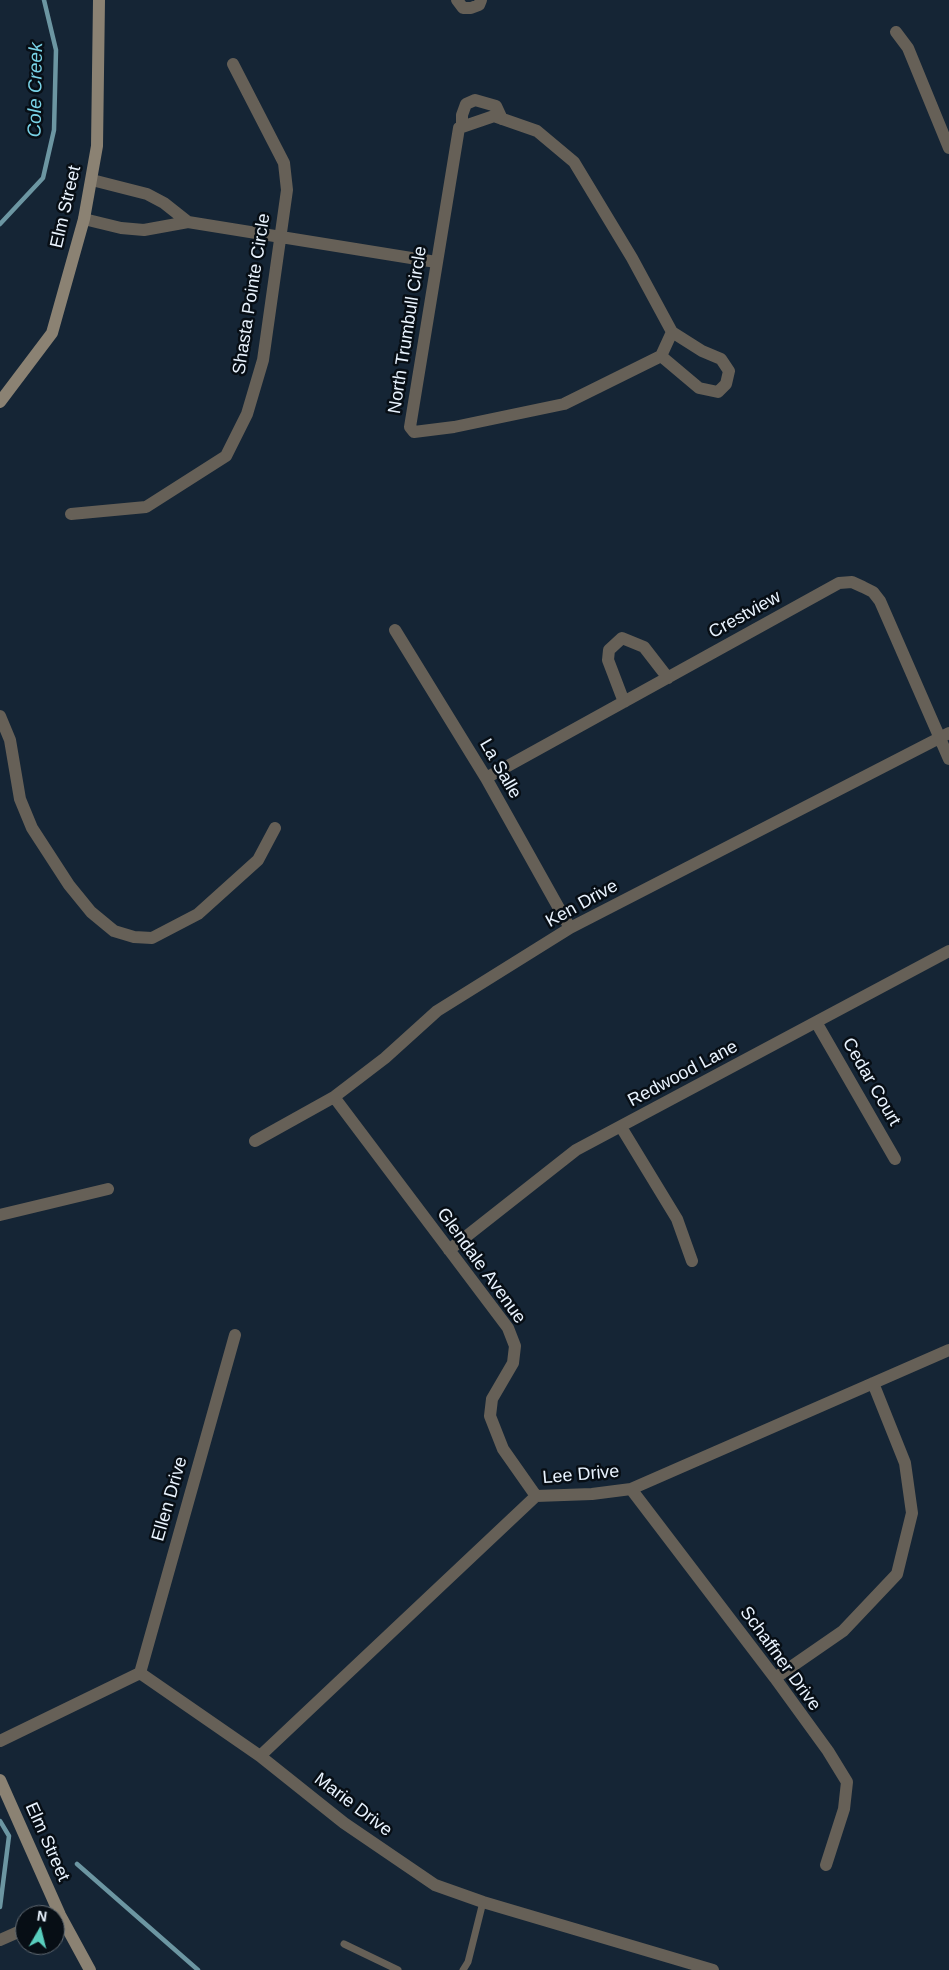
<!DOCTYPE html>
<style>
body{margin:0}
#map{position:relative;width:949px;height:1970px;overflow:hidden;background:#152535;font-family:Helvetica,sans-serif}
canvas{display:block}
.north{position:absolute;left:15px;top:1905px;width:50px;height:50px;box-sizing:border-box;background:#070e15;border:1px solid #616a72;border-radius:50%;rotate:8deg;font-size:14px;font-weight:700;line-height:20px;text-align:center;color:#e9f3fe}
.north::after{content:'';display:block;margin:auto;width:18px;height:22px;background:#59cebe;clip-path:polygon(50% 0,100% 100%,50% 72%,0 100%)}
</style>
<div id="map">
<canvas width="949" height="1970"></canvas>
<div class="north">N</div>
</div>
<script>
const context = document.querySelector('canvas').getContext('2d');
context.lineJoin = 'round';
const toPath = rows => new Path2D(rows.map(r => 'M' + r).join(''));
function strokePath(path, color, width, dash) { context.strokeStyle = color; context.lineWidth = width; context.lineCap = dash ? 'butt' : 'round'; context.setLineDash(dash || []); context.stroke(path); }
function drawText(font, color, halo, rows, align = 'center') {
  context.font = font + ' Helvetica,sans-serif'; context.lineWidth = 5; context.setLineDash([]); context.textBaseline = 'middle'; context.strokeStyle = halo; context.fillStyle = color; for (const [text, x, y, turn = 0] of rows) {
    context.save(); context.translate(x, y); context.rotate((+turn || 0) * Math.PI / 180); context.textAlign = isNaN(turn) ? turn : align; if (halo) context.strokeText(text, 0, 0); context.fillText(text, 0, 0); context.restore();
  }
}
strokePath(toPath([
 [0,224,43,178,54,130,56,50,44,0],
 [0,1821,9,1836,0,1907],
 [77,1864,198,1970]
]), '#6c96a2', 4.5);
strokePath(toPath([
 [344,1944,398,1970],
 [463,1970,468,1962,483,1902]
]), '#666057', 7);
strokePath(toPath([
 [457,0,463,8,471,8,479,5,481,0],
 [896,32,908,48,949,148],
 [494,116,537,131,574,162,632,258,672,332,661,356,564,404,454,427,414,432,410,427,459,128,494,116],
 [462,126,462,115,466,104,475,100,496,106,502,119],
 [92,180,147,194,164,203,188,222],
 [84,219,121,228,144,230,188,222,436,262],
 [661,356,699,388,718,392,726,384,729,371,721,359,702,351,672,332],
 [71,514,146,507,226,456,247,414,263,360,287,190,284,163,233,64],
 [395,630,486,778,570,928],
 [624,702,608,660,609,650,622,638,644,647,668,678],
 [0,716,10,740,20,799,32,828,69,885,91,912,114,931,134,937,152,938,198,914,258,860,275,828],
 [486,778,839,583,852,582,863,587,873,592,880,601,949,759],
 [816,1022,895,1159],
 [334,1097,508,1328,515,1346,513,1363,492,1399,490,1416,503,1449,536,1496],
 [621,1127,677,1219,692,1261],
 [255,1141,334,1097,385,1058,437,1011,570,928,949,733],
 [0,1215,108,1189],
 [449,1250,576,1150,949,951],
 [631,1489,775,1678,828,1751,847,1782,844,1809,826,1865],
 [140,1673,260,1756,344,1823,435,1885,483,1902,713,1970],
 [140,1673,235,1335],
 [775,1678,843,1631,897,1574,912,1513,905,1463,873,1383],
 [0,1741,140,1673],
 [260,1756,536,1496,592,1494,631,1489,949,1350],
 [0,1940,25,1929]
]), '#666057', 12);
strokePath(toPath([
 [0,402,52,333,84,219,97,146,99,0],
 [0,1780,60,1915,90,1970]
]), '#8b8273', 12);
drawText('18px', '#e9f3fe', '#070e15', [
 ["Elm Street",66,207,-77],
 ["Shasta Pointe Circle",252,294,-81],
 ["North Trumbull Circle",408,330,-81],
 ["Crestview",745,615,-29],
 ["La Salle",500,769,60],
 ["Ken Drive",582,904,-29],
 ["Redwood Lane",683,1074,-28],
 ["Cedar Court",871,1082,60],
 ["Glendale Avenue",481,1266,54],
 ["Lee Drive",581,1475,-5],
 ["Ellen Drive",170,1499,-74],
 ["Schaffner Drive",780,1659,54],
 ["Marie Drive",353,1805,37],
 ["Elm Street",47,1842,66]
]);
drawText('italic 19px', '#79d3e7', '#070e15', [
 ["Cole Creek",36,90,-89]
]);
</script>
